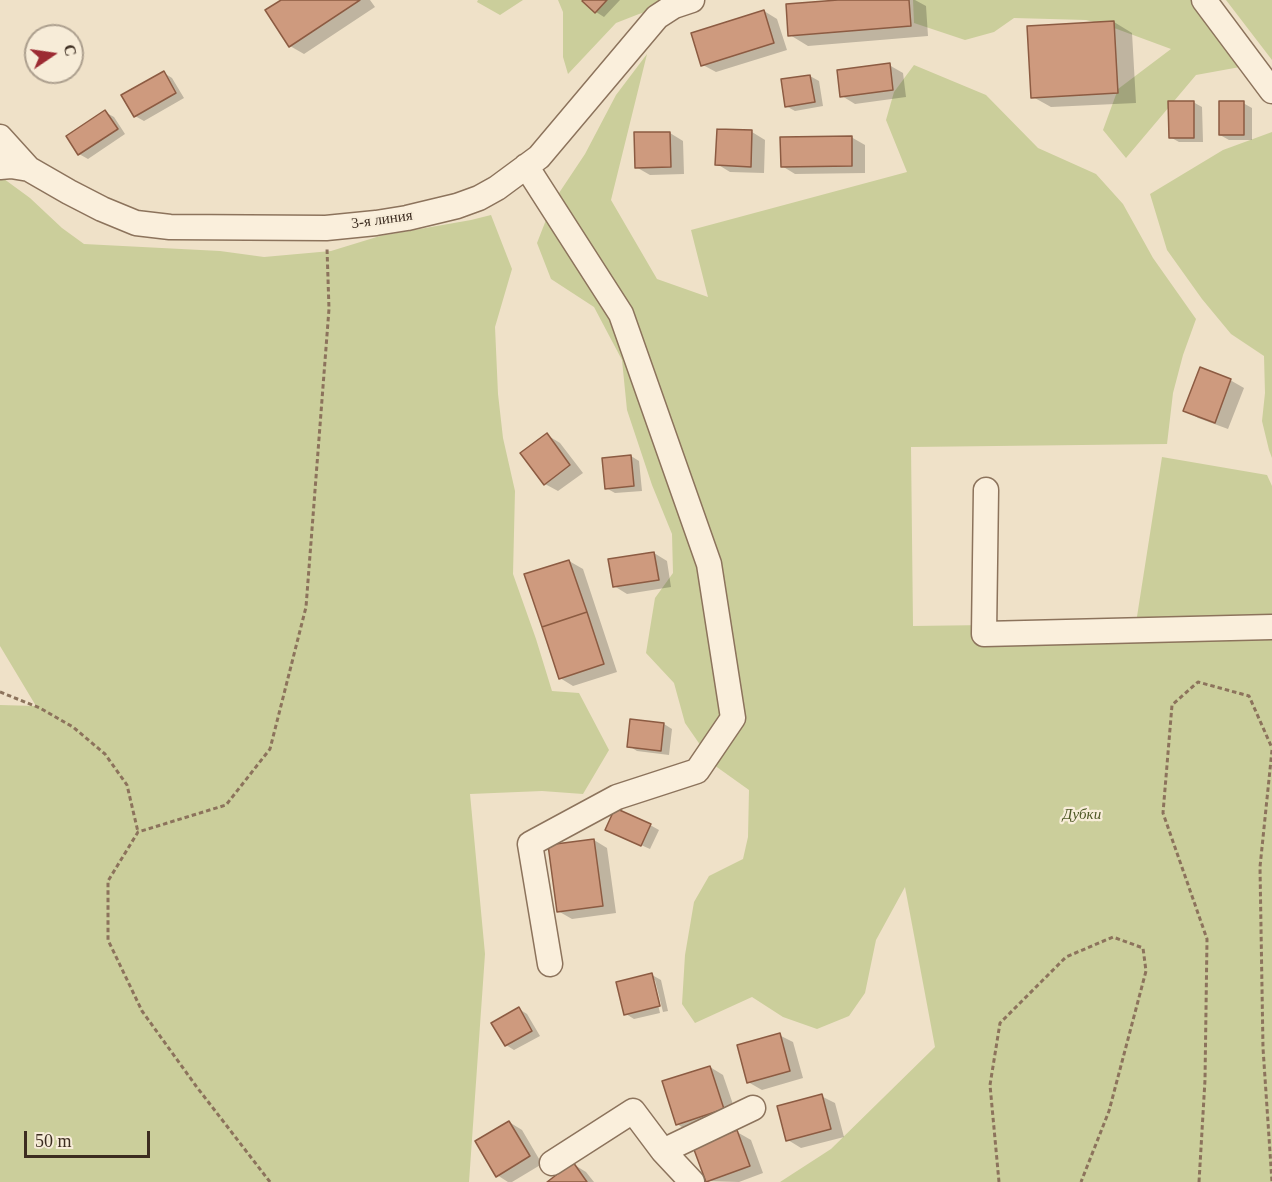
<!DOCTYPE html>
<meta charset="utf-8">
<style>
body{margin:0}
#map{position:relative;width:1272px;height:1182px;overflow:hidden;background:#efe1c8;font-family:"Times New Roman",serif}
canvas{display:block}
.north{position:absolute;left:24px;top:24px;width:60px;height:60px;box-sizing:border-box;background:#f7ecd8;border:2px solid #ac9f8e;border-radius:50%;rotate:77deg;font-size:16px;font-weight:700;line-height:24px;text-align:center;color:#3c2c20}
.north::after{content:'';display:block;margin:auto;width:21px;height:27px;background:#9c2b33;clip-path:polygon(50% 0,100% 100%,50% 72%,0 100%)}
.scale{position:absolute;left:24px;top:1131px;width:126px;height:27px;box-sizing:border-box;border:3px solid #3c2c20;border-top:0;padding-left:8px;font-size:18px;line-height:21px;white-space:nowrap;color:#3c2c20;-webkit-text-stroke:4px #f7ecd8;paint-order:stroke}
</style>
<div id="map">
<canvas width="1272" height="1182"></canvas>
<div class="north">С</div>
<div class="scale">50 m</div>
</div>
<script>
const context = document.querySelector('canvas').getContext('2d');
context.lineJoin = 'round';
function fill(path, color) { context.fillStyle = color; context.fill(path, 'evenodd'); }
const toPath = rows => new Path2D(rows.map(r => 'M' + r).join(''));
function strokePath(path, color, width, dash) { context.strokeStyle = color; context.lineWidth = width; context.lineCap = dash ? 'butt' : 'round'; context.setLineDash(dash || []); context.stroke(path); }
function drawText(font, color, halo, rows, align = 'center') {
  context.font = font + ' "Times New Roman",serif'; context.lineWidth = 4.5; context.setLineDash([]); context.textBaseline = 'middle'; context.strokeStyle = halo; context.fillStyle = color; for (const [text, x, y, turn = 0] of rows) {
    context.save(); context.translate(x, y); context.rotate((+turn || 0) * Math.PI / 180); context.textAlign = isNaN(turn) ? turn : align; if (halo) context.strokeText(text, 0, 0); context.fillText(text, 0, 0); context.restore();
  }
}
fill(toPath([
 [478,0,523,0,500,15,477,2],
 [558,0,685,0,639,14,616,23,568,74,563,57,563,12],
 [913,0,1193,0,1240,67,1196,75,1126,158,1103,130,1118,89,1171,49,1106,25,1086,20,1014,18,994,32,965,40,914,23],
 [1226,0,1272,0,1272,60],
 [647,54,611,200,657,279,708,297,691,230,907,172,886,120,894,92,914,65,986,95,1038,148,1096,174,1123,204,1153,258,1196,319,1183,355,1173,393,1167,444,911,447,913,626,1136,623,1162,457,1267,475,1272,486,1272,1182,780,1182,831,1149,935,1047,905,887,876,940,865,993,849,1016,817,1029,783,1017,752,997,695,1023,682,1004,685,955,694,902,709,876,743,859,748,837,749,790,714,765,685,723,674,683,646,653,655,598,673,573,672,534,652,485,627,410,622,360,594,307,551,279,537,243,553,202,585,154,616,95],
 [1272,132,1272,458,1269,450,1262,421,1265,393,1264,356,1231,334,1202,299,1167,250,1150,194,1223,150],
 [0,176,30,198,62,228,84,244,220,251,264,257,331,251,380,236,471,220,491,215,512,269,495,327,498,394,503,438,515,491,513,574,536,639,552,691,579,693,609,750,583,794,542,791,470,794,485,954,469,1182,0,1182,0,705,36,706,0,646]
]), '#cbce9b');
fill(toPath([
 [284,0,370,0,375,7,304,54,290,46],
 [585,0,620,0,604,17,596,12],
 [857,0,915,0,926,6,928,36,808,46,790,35],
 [764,11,777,19,787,50,716,72,703,65],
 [1114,22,1132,33,1136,103,1051,107,1033,97],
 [889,65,903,73,906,97,855,104,842,96],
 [164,73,172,78,184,98,144,121,135,116],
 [810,76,819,81,823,106,795,111,786,106],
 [1193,102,1202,107,1203,142,1179,142,1170,137],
 [1243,103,1252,108,1252,140,1229,140,1220,135],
 [105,112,114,117,125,134,88,159,79,154],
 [718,131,752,132,765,140,764,173,730,172,717,164],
 [670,133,683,141,684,174,650,175,636,167],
 [851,137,865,145,865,173,795,174,782,166],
 [1230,380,1244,388,1228,429,1198,418,1185,410],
 [547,435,560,443,583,473,558,491,545,484],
 [631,456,639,461,642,491,615,493,606,488],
 [654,553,667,561,671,587,627,594,614,586],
 [569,561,583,569,617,672,573,686,560,678],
 [664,724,672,729,669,755,637,751,629,746],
 [650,825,659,830,650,849,616,834],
 [594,840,607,848,616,913,572,919,558,911],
 [652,975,661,980,668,1011,663,1012,655,980,652,980,660,1013,634,1019,626,1014],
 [519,1009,527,1014,540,1036,514,1050,506,1045],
 [779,1035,793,1042,803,1078,762,1090,748,1082],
 [710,1067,723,1075,737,1116,690,1132,677,1124],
 [821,1096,835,1103,844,1137,801,1148,788,1140],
 [509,1122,522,1130,542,1164,512,1182,508,1182,497,1175],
 [737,1132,751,1140,763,1173,739,1182,707,1181],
 [573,1164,586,1172,594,1182,549,1182]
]), '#0003');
const building = toPath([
 [281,0,360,0,289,47,265,10,281,0],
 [583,0,607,0,595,13,582,1,583,0],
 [838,0,909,0,911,26,788,36,786,4,838,0],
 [764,10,774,43,701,66,691,33,764,10],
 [1114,21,1118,93,1031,98,1027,26,1114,21],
 [890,63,893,90,840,97,837,70,890,63],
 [164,71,176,93,134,117,121,95,164,71],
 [810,75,815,102,785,107,781,79,810,75],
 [1168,101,1194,101,1194,138,1169,138,1168,101],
 [1219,101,1244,101,1244,135,1219,135,1219,101],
 [105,110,118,129,78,155,66,136,105,110],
 [717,129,752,130,751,167,715,165,717,129],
 [634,132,670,132,671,167,635,168,634,132],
 [852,136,852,166,781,167,780,137,852,136],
 [1200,367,1231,379,1215,423,1183,411,1200,367],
 [547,433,570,465,544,485,520,453,547,433],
 [631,455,634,486,605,489,602,458,631,455],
 [654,552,659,580,613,587,608,559,654,552],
 [569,560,587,612,542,627,524,574,569,560],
 [587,612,604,664,559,679,542,627,587,612],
 [630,719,664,723,661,751,627,747,630,719],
 [615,808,651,824,641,846,605,830,615,808],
 [594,839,603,906,557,912,548,845,594,839],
 [652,973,660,1006,624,1015,616,982,652,973],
 [519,1007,532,1031,505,1046,491,1023,519,1007],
 [780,1033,790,1071,747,1083,737,1045,780,1033],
 [710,1066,724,1109,676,1125,662,1081,710,1066],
 [822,1094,831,1129,786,1141,777,1106,822,1094],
 [509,1121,530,1156,496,1177,475,1141,509,1121],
 [737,1130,750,1166,706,1182,693,1147,737,1130],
 [573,1162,587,1182,547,1182,573,1162]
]);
fill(building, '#ce9a7e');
strokePath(building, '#8c5b42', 1.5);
const minor = toPath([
 [1204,0,1272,91],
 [0,137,29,169],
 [526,166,621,314,709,564,733,718,697,771,617,797,530,844,550,964],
 [0,167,11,166,29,169,69,192,102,209,136,223,170,227,326,228,376,223,407,218,457,206,479,198,497,188,539,157,657,17,674,6,692,0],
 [986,490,984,634,1272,627],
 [552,1163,633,1111,663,1151],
 [692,1182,663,1151,753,1108]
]);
strokePath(minor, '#8c735c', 27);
strokePath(toPath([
 [0,692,40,708,73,727,105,754,127,785,138,832],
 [1272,750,1260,867,1263,1048,1272,1182],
 [270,1182,196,1086,142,1011,108,940,108,881,138,832,226,805,270,749,306,607,329,309,327,248],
 [999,1182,990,1085,1000,1023,1066,957,1113,937,1143,948,1146,971,1109,1111,1081,1182],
 [1199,1182,1205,1080,1207,939,1163,813,1172,705,1198,682,1249,696,1272,748]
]), '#8c735c', 3, [4.5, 3]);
strokePath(minor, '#faefdc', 24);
drawText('15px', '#3c2c20', '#f7ecd8', [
 ["3-я линия",382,220,-8]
]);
drawText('italic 15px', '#4f5926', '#f7ecd8', [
 ["Дубки",1082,815]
]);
</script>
